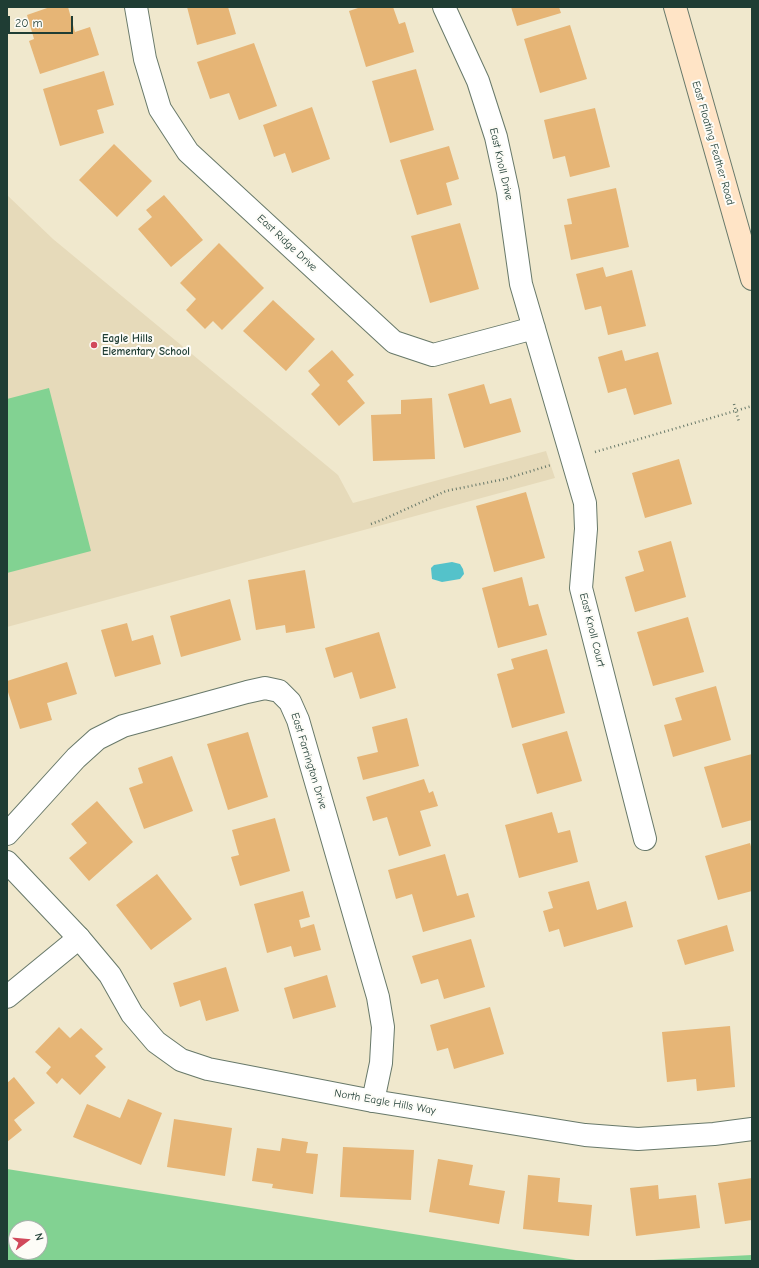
<!DOCTYPE html>
<style>
body{margin:0}
#map{position:relative;width:759px;height:1268px;overflow:hidden;background:#f0e8cd;font-family:"Comic Neue",sans-serif}
canvas{display:block}
.frame{position:absolute;inset:0;border:8px solid #1f3d34;pointer-events:none}
.north{position:absolute;left:8px;top:1220px;width:40px;height:40px;box-sizing:border-box;background:#fdfcf7;border:1px solid #a4b0a9;border-radius:50%;rotate:74deg;font-size:11px;font-weight:700;line-height:16px;text-align:center;color:#1f3d34}
.north::after{content:'';display:block;margin:auto;width:14px;height:18px;background:#d1495b;clip-path:polygon(50% 0,100% 100%,50% 72%,0 100%)}
.scale{position:absolute;left:8px;top:16px;width:65px;height:18px;box-sizing:border-box;border:2px solid #1f3d34;border-top:0;padding-left:5px;font-size:12px;line-height:14px;white-space:nowrap;color:#1f3d34;-webkit-text-stroke:3px #fdfcf7;paint-order:stroke}
</style>
<div id="map">
<canvas width="759" height="1268"></canvas>
<div class="frame"></div>
<div class="north">N</div>
<div class="scale">20 m</div>
</div>
<script>
const context = document.querySelector('canvas').getContext('2d');
context.lineJoin = 'round';
function fill(path, color) { context.fillStyle = color; context.fill(path, 'evenodd'); }
const toPath = rows => new Path2D(rows.map(r => 'M' + r).join(''));
function strokePath(path, color, width, dash) { context.strokeStyle = color; context.lineWidth = width; context.lineCap = dash ? 'butt' : 'round'; context.setLineDash(dash || []); context.stroke(path); }
function drawText(font, color, halo, rows, align = 'center') {
  context.font = font + ' "Comic Neue",sans-serif'; context.lineWidth = 4; context.setLineDash([]); context.textBaseline = 'middle'; context.strokeStyle = halo; context.fillStyle = color; for (const [text, x, y, turn = 0] of rows) {
    context.save(); context.translate(x, y); context.rotate((+turn || 0) * Math.PI / 180); context.textAlign = isNaN(turn) ? turn : align; if (halo) context.strokeText(text, 0, 0); context.fillText(text, 0, 0); context.restore();
  }
}
fill(toPath([
 [7,195,53,239,338,475,353,503,546,451,555,478,7,627]
]), '#e6daba');
fill(toPath([
 [49,388,91,551,7,573,7,399],
 [7,1169,582,1261,7,1261],
 [16,1228,40,1228,40,1252,16,1252],
 [752,1255,752,1261,634,1261]
]), '#82d292');
fill(toPath([
 [452,562,460,564,463,569,464,574,460,579,442,582,432,579,431,568,434,565]
]), '#54c2ca');
fill(toPath([
 [50,7,68,7,75,32,90,27,99,55,40,74,29,41,34,39,27,15],
 [187,7,228,7,236,34,197,45],
 [361,7,393,7,399,24,405,22,414,52,366,67,349,11],
 [511,7,559,7,561,13,517,26],
 [570,25,587,79,540,93,524,39],
 [254,43,277,106,239,120,229,93,210,99,197,62],
 [416,69,434,130,390,143,372,81],
 [104,71,114,105,97,110,104,133,60,146,43,89],
 [312,107,330,159,292,173,285,153,274,157,263,125],
 [595,108,610,167,570,177,565,156,553,159,544,120],
 [114,144,152,181,117,217,79,180],
 [449,146,459,179,446,183,452,205,417,215,400,160],
 [616,188,629,247,571,260,564,225,572,224,567,199],
 [164,195,203,240,171,267,138,229,152,217,146,210],
 [460,223,479,289,430,303,411,236],
 [219,243,264,288,222,330,213,321,205,329,186,310,196,299,180,283],
 [603,267,606,277,632,270,646,326,608,335,601,306,585,310,576,274],
 [273,300,315,339,286,371,243,331],
 [332,350,354,375,347,381,365,403,339,426,311,394,320,385,308,371],
 [622,350,625,361,658,352,672,404,634,415,626,388,608,393,598,357],
 [484,384,490,404,511,398,521,432,464,448,448,394],
 [432,398,435,459,373,461,371,415,401,414,401,400],
 [679,459,692,504,645,518,632,473],
 [526,492,545,558,494,572,476,506],
 [671,541,686,597,635,612,625,577,644,571,638,551],
 [305,570,315,628,286,633,285,625,256,630,248,580],
 [522,577,529,606,538,604,547,635,498,648,482,588],
 [230,599,241,640,181,657,170,616],
 [688,617,704,672,653,686,637,632],
 [127,623,132,641,153,635,161,664,115,677,101,630],
 [379,632,396,688,360,699,352,672,334,678,325,648],
 [547,649,565,713,512,728,497,674,514,669,511,659],
 [67,662,77,694,47,703,52,720,20,729,7,689,7,681],
 [716,686,731,740,673,757,664,725,682,720,675,698],
 [407,718,419,766,363,780,357,757,378,752,372,727],
 [567,731,582,781,537,794,522,744],
 [248,732,268,797,228,810,207,744],
 [752,754,752,820,722,828,704,767],
 [172,756,193,811,144,829,129,788,143,783,138,768],
 [424,779,429,793,433,791,438,806,420,811,431,846,399,856,387,817,373,821,366,797],
 [97,801,133,842,89,881,69,858,87,843,71,824],
 [552,812,558,833,570,830,578,862,519,878,505,825],
 [275,818,290,871,240,886,231,857,239,855,232,830],
 [750,843,752,850,752,891,718,900,705,856],
 [445,854,457,896,468,893,475,917,423,932,412,894,396,899,388,870],
 [157,874,192,919,151,950,116,905],
 [589,881,597,910,626,901,633,927,564,947,559,929,549,932,543,911,553,908,548,892],
 [303,891,310,917,299,920,301,928,314,924,321,950,294,957,291,946,267,953,254,904],
 [727,925,734,951,685,965,677,940],
 [471,939,485,987,444,999,438,979,421,984,412,956],
 [226,967,239,1011,206,1021,200,1000,180,1007,173,983],
 [327,975,336,1007,293,1019,284,988],
 [490,1007,504,1054,454,1069,448,1048,437,1051,430,1025],
 [730,1026,735,1087,697,1091,696,1079,667,1082,662,1032],
 [59,1027,70,1038,81,1028,103,1049,95,1056,106,1067,80,1095,62,1078,57,1084,46,1073,51,1067,35,1052],
 [14,1077,35,1103,14,1120,22,1130,7,1142,7,1083],
 [128,1099,162,1113,141,1165,73,1137,87,1104,120,1118],
 [174,1119,232,1128,225,1176,167,1167],
 [282,1138,308,1142,306,1153,318,1154,313,1194,272,1188,273,1184,252,1181,257,1148,280,1151],
 [343,1147,414,1150,411,1200,340,1197],
 [438,1159,473,1165,469,1185,505,1191,499,1224,429,1212],
 [528,1175,560,1178,558,1202,592,1205,589,1236,523,1229],
 [752,1178,752,1220,725,1224,718,1183],
 [658,1185,659,1199,696,1195,700,1228,636,1236,630,1188]
]), '#e6b576');
const minor = toPath([
 [136,7,145,59,160,109,188,152,394,342,433,355,534,328],
 [444,7,478,81,496,137,508,192,521,284,585,503,586,529,581,588,645,839],
 [7,834,76,758,97,739,123,726,247,692,265,688,279,691,290,702,298,720,378,997,383,1027,381,1063,373,1101],
 [7,997,79,938]
]);
const tertiary = toPath([
 [7,862,79,938,110,975,132,1014,156,1042,181,1060,208,1069,373,1101,585,1135,638,1139,714,1134,752,1129]
]);
const secondary = toPath([
 [675,7,752,279]
]);
strokePath(minor, '#68796a', 24);
strokePath(tertiary, '#68796a', 24);
strokePath(secondary, '#68796a', 24);
strokePath(toPath([
 [734,404,739,422],
 [595,452,752,406],
 [371,524,382,520,446,491,505,479,551,465]
]), '#68796a', 2.5, [1, 3]);
strokePath(minor, '#fff', 22);
strokePath(tertiary, '#fff', 22);
strokePath(secondary, '#ffe4c6', 22);
for (const [x, y, r, color] of [
 [94,345,4,"#d1495b"]
]) { const dot = new Path2D(); dot.arc(x, y, r, 0, 2 * Math.PI); context.fillStyle = color; context.fill(dot); strokePath(dot, '#fdfcf7', 1.5); }
drawText('11px', '#1f3d34', '#fdfcf7', [
 ["East Floating Feather Road",713,143,74],
 ["East Knoll Drive",501,164,77],
 ["East Ridge Drive",287,243,43],
 ["East Knoll Court",592,630,76],
 ["East Farrington Drive",309,761,73],
 ["North Eagle Hills Way",385,1102,10]
]);
drawText('bold 11px', '#1f3d34', '#fdfcf7', [
 ["Eagle Hills",102,339],
 ["Elementary School",102,352]
], 'left');
</script>
